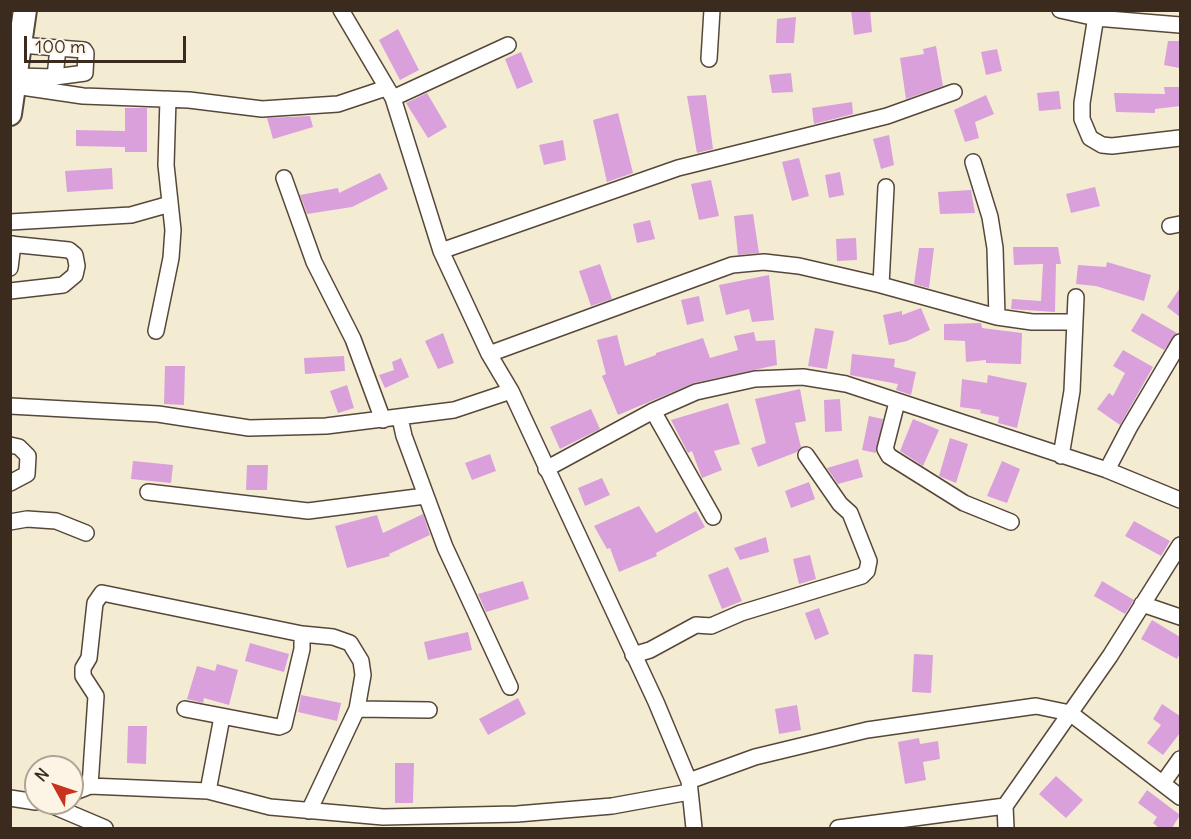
<!DOCTYPE html>
<style>
body{margin:0}
#map{position:relative;width:1191px;height:839px;overflow:hidden;background:#f3ecd3;font-family:Delius,sans-serif}
canvas{display:block}
.frame{position:absolute;inset:0;border:12px solid #3b2a1e;pointer-events:none}
.north{position:absolute;left:24px;top:755px;width:60px;height:60px;box-sizing:border-box;background:#fcf5e5;border:2px solid #afa495;border-radius:50%;rotate:310deg;font-size:16px;font-weight:700;line-height:24px;text-align:center;color:#3b2a1e}
.north::after{content:'';display:block;margin:auto;width:21px;height:27px;background:#c8321e;clip-path:polygon(50% 0,100% 100%,50% 72%,0 100%)}
.scale{position:absolute;left:24px;top:36px;width:162px;height:27px;box-sizing:border-box;border:3px solid #3b2a1e;border-top:0;padding-left:8px;font-size:18px;line-height:21px;white-space:nowrap;color:#3b2a1e;-webkit-text-stroke:4px #fcf5e5;paint-order:stroke}
</style>
<div id="map">
<canvas width="1191" height="839"></canvas>
<div class="frame"></div>
<div class="north">N</div>
<div class="scale">100 m</div>
</div>
<script>
const context = document.querySelector('canvas').getContext('2d');
context.lineJoin = 'round';
function fill(path, color) { context.fillStyle = color; context.fill(path, 'evenodd'); }
const toPath = rows => new Path2D(rows.map(r => 'M' + r).join(''));
function strokePath(path, color, width, dash) { context.strokeStyle = color; context.lineWidth = width; context.lineCap = dash ? 'butt' : 'round'; context.setLineDash(dash || []); context.stroke(path); }
fill(toPath([
 [851,10,870,10,872,32,854,35],
 [796,17,794,43,776,43,777,19],
 [398,29,419,70,400,80,379,40],
 [1168,41,1180,41,1179,68,1164,65],
 [936,46,943,86,906,99,900,58,924,54,923,49],
 [997,49,1002,71,986,75,981,52],
 [521,52,533,82,517,89,505,59],
 [791,73,793,92,772,93,769,75],
 [1164,87,1180,87,1180,106,1155,109,1155,113,1116,112,1114,93,1165,94],
 [1059,91,1061,109,1039,111,1037,93],
 [427,93,447,127,428,138,406,103],
 [706,95,713,149,697,153,687,96],
 [986,95,994,114,975,122,979,138,965,142,954,110],
 [852,102,853,114,814,124,812,108],
 [125,108,147,108,147,152,125,152,125,147,76,146,76,130,125,131],
 [618,113,633,173,607,182,593,120],
 [310,116,313,127,273,139,267,118],
 [889,135,894,165,881,169,873,139],
 [563,140,566,160,544,165,539,145],
 [799,158,809,196,792,201,782,162],
 [112,168,113,189,67,192,65,171],
 [840,172,844,195,829,198,825,175],
 [380,173,388,189,352,207,307,214,300,195,338,188,339,193],
 [711,180,719,216,699,220,691,184],
 [1095,187,1100,206,1071,213,1066,194],
 [971,190,975,213,940,214,938,192],
 [753,214,759,253,738,255,734,216],
 [650,220,655,239,637,243,633,224],
 [856,238,857,260,837,261,836,239],
 [1013,247,1058,247,1061,264,1056,264,1055,312,1011,309,1012,299,1041,301,1043,264,1014,265],
 [919,248,934,248,929,288,914,284],
 [1107,262,1151,275,1144,301,1096,286,1076,284,1078,265,1106,267],
 [600,264,612,299,591,306,579,271],
 [769,275,774,320,752,322,749,309,726,315,719,285],
 [1180,288,1180,317,1167,307],
 [699,296,704,321,687,325,681,300],
 [921,308,930,330,907,341,889,345,883,315,902,311,902,315],
 [1142,313,1177,333,1164,350,1131,331],
 [981,323,982,328,1022,333,1021,364,986,363,986,360,966,362,965,341,944,340,944,324],
 [815,328,834,331,827,369,808,366],
 [754,332,756,341,775,340,777,365,694,383,618,415,602,376,606,374,597,340,617,335,625,366,656,355,656,353,703,338,710,358,738,350,734,336],
 [443,333,454,363,438,369,425,341],
 [1123,350,1153,367,1120,425,1097,409,1109,393,1113,396,1125,373,1113,366],
 [852,354,895,359,894,367,916,372,911,395,896,390,898,384,850,375],
 [344,356,345,371,305,374,304,358],
 [401,358,409,377,385,388,379,375,394,370,392,362],
 [165,366,185,366,184,405,164,404],
 [988,375,1027,383,1017,428,998,423,999,417,980,413,981,410,960,407,962,379,987,383],
 [347,385,354,408,338,413,330,391],
 [800,389,806,421,795,423,801,447,797,452,758,467,751,448,766,443,755,399],
 [840,399,842,431,825,432,824,400],
 [728,403,740,444,714,451,722,470,702,478,692,451,688,453,671,420],
 [591,409,600,429,560,449,550,427],
 [869,416,883,419,876,453,862,450],
 [913,419,939,430,923,466,900,451],
 [950,438,968,444,956,483,939,476],
 [490,454,496,471,472,480,465,463],
 [858,459,863,477,838,484,827,468],
 [133,461,173,465,171,483,131,479],
 [1002,461,1020,469,1007,503,987,496],
 [247,465,268,465,267,490,246,490],
 [602,478,610,495,585,506,578,488],
 [809,482,815,499,791,508,785,491],
 [639,506,656,533,696,511,705,527,656,553,657,556,619,572,610,548,607,549,594,526],
 [423,514,430,535,389,554,390,556,347,568,335,526,377,515,383,533],
 [1134,521,1170,541,1161,556,1125,536],
 [766,537,769,552,740,560,734,548],
 [810,555,816,579,799,584,793,559],
 [728,567,742,601,722,609,708,575],
 [523,581,529,599,486,612,478,594],
 [1102,581,1134,600,1125,614,1094,596],
 [819,608,829,634,815,640,805,613],
 [1152,620,1180,637,1180,653,1177,659,1141,639],
 [468,632,472,650,428,660,424,642],
 [250,643,289,654,284,672,245,661],
 [914,654,933,655,931,693,912,692],
 [217,664,238,670,229,705,204,698,203,703,187,699,197,666,215,671],
 [301,695,341,703,337,721,298,712],
 [518,698,526,714,488,735,479,719],
 [1162,704,1180,716,1180,733,1163,755,1147,743,1161,725,1153,719],
 [797,705,801,730,779,734,775,709],
 [128,726,147,726,146,764,127,763],
 [919,738,920,744,938,741,940,759,923,762,926,780,905,784,898,742],
 [395,763,414,763,413,803,395,803],
 [1056,776,1083,800,1066,818,1039,794],
 [1147,790,1180,815,1172,828,1159,828,1153,823,1157,817,1138,803]
]), '#d9a0db');
const minor = toPath([
 [341,10,393,98,441,251,489,354,511,391,656,702,689,781,694,828],
 [1060,10,1096,18,1180,25],
 [1097,10,1082,103,1082,119,1090,138,1102,145,1112,146,1180,138],
 [709,59,712,10],
 [16,76,55,77,85,73,86,53,84,50,20,45],
 [55,77,58,48],
 [15,86,83,96,189,100,262,109,338,104,386,88],
 [393,98,508,45],
 [973,162,990,217,995,248,997,317],
 [284,178,314,262,353,339,383,420],
 [10,222,131,215,170,204],
 [1170,226,1180,224],
 [10,244,69,250,75,255,77,266,75,275,63,285,10,291],
 [441,251,678,168,887,116,954,92],
 [10,268,13,244],
 [881,285,886,187],
 [156,331,171,258,173,230,166,165,168,99],
 [489,354,732,265,764,262,799,266,881,285,997,317,1032,322,1074,322],
 [897,402,885,449,889,456,964,503,1011,522],
 [10,406,158,414,249,428,326,426,454,410,511,391],
 [653,411,713,517],
 [400,418,404,436,445,547,510,687],
 [10,445,19,447,28,456,27,474,10,483],
 [1061,456,1072,391,1076,297],
 [546,469,653,411,696,392,755,379,803,377,846,384,1107,470,1180,500],
 [1107,470,1129,428,1180,342],
 [148,492,308,511,425,496],
 [10,522,27,519,56,521,86,533],
 [1142,604,1180,617],
 [633,655,650,650,696,625,711,626,741,613,862,576,867,571,869,561,850,513,840,504,806,455],
 [185,709,279,727,284,725,302,649,302,634],
 [357,709,429,710],
 [689,781,755,757,867,730,1036,706,1070,713,1180,797],
 [1163,783,1180,759],
 [90,786,96,696,83,676,83,668,89,658,95,603,102,593,302,634,333,637,350,643,361,661,363,675,357,709,309,811],
 [208,791,222,717],
 [72,793,90,786,208,791,270,807,383,817,517,814,612,806,689,792],
 [10,798,36,802],
 [46,803,105,828],
 [838,828,1005,806],
 [1006,828,1005,806,1110,656,1180,545]
]);
const highway = toPath([
 [10,114,25,10]
]);
strokePath(minor, '#574739', 18);
strokePath(highway, '#574739', 26);
strokePath(minor, '#fff', 15);
strokePath(highway, '#fff', 22);
</script>
